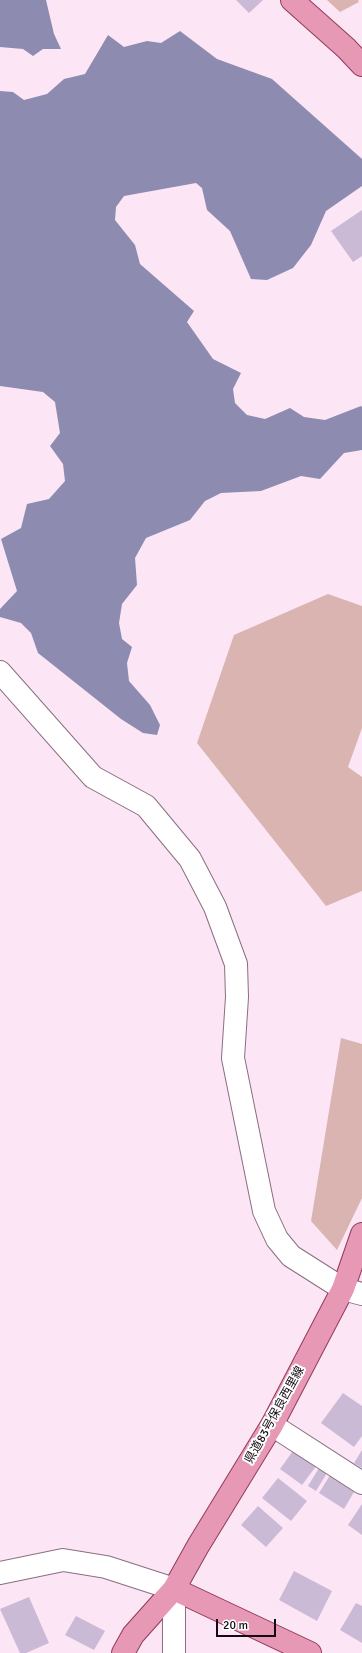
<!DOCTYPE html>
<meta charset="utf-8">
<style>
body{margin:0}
#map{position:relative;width:362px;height:1653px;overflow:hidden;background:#fce5f5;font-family:Signika,sans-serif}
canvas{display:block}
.scale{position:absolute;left:216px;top:1619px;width:60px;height:18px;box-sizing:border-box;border:2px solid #140a11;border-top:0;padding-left:5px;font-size:12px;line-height:14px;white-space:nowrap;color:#140a11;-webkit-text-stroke:3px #fff;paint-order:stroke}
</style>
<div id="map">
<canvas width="362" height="1653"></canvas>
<div class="scale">20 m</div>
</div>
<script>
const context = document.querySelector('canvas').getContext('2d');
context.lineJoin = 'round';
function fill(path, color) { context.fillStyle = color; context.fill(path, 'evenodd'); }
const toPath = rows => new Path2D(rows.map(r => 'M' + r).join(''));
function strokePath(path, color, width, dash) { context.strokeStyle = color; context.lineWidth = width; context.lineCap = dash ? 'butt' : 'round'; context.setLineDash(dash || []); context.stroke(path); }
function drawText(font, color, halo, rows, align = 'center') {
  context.font = font + ' Signika,"Noto Sans JP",sans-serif'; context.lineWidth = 4; context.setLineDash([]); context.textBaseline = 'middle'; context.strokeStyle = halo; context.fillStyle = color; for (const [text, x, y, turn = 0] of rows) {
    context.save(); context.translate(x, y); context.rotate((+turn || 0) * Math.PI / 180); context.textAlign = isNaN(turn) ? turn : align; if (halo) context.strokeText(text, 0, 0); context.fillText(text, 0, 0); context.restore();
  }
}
fill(toPath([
 [327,0,358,0,359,2,340,12],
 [328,594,362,606,362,728,348,767,362,777,362,891,326,906,197,743,234,635],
 [341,1038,362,1044,362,1198,337,1250,311,1221]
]), '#d9b4b0');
fill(toPath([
 [0,0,46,0,54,34,61,49,43,49,33,56,23,49,0,47],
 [180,31,217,59,272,79,362,159,362,186,326,211,311,245,293,268,267,280,251,279,230,231,207,210,202,188,196,183,124,196,116,207,115,220,135,245,140,264,194,311,187,322,213,359,241,373,233,389,235,403,247,415,265,419,290,408,304,417,325,420,361,406,362,407,362,450,344,453,320,479,301,476,261,491,221,493,205,501,190,520,146,538,135,558,137,585,122,604,119,623,122,639,132,647,127,663,129,681,150,705,160,725,157,735,143,733,121,719,38,653,31,633,21,623,0,617,0,609,17,591,1,539,21,528,27,504,49,499,65,481,63,464,50,446,60,433,55,402,43,392,0,386,0,91,13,92,24,100,47,94,64,79,85,74,108,35,124,47,147,41,161,43]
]), '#8d8bb0');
fill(toPath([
 [236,0,263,0,249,13],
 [362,210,362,256,353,262,331,231],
 [343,1393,362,1406,362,1436,354,1447,321,1423],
 [295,1448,317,1465,302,1485,280,1469],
 [362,1450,362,1468,354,1463],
 [319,1468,327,1473,316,1491,308,1486],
 [332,1472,357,1487,344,1509,319,1493],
 [278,1478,307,1501,291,1521,262,1498],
 [362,1504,362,1535,348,1525],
 [258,1506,283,1528,266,1547,241,1525],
 [294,1571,332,1591,317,1621,279,1600],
 [29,1597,49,1643,26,1653,20,1653,0,1609],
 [356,1603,362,1606,362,1643,340,1630],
 [76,1616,105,1631,94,1650,65,1635]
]), '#cbbad6');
const minor = toPath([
 [0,672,93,777,146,806,190,859,215,907,236,964,237,997,233,1058,264,1211,277,1239,291,1256,343,1289,362,1294],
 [272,1425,362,1483],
 [0,1573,63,1560,106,1567,174,1589,174,1653]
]);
const major = toPath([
 [292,0,346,48,362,65],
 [174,1589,310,1653],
 [123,1653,133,1635,174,1589,198,1546,272,1425,343,1289,362,1234]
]);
strokePath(minor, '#896f81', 24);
strokePath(major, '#923a5a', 24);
strokePath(minor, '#fff', 22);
strokePath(major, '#e698b4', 22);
drawText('12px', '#140a11', '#fff', [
 ["県道83号保良西里線",275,1415,-61]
]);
</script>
